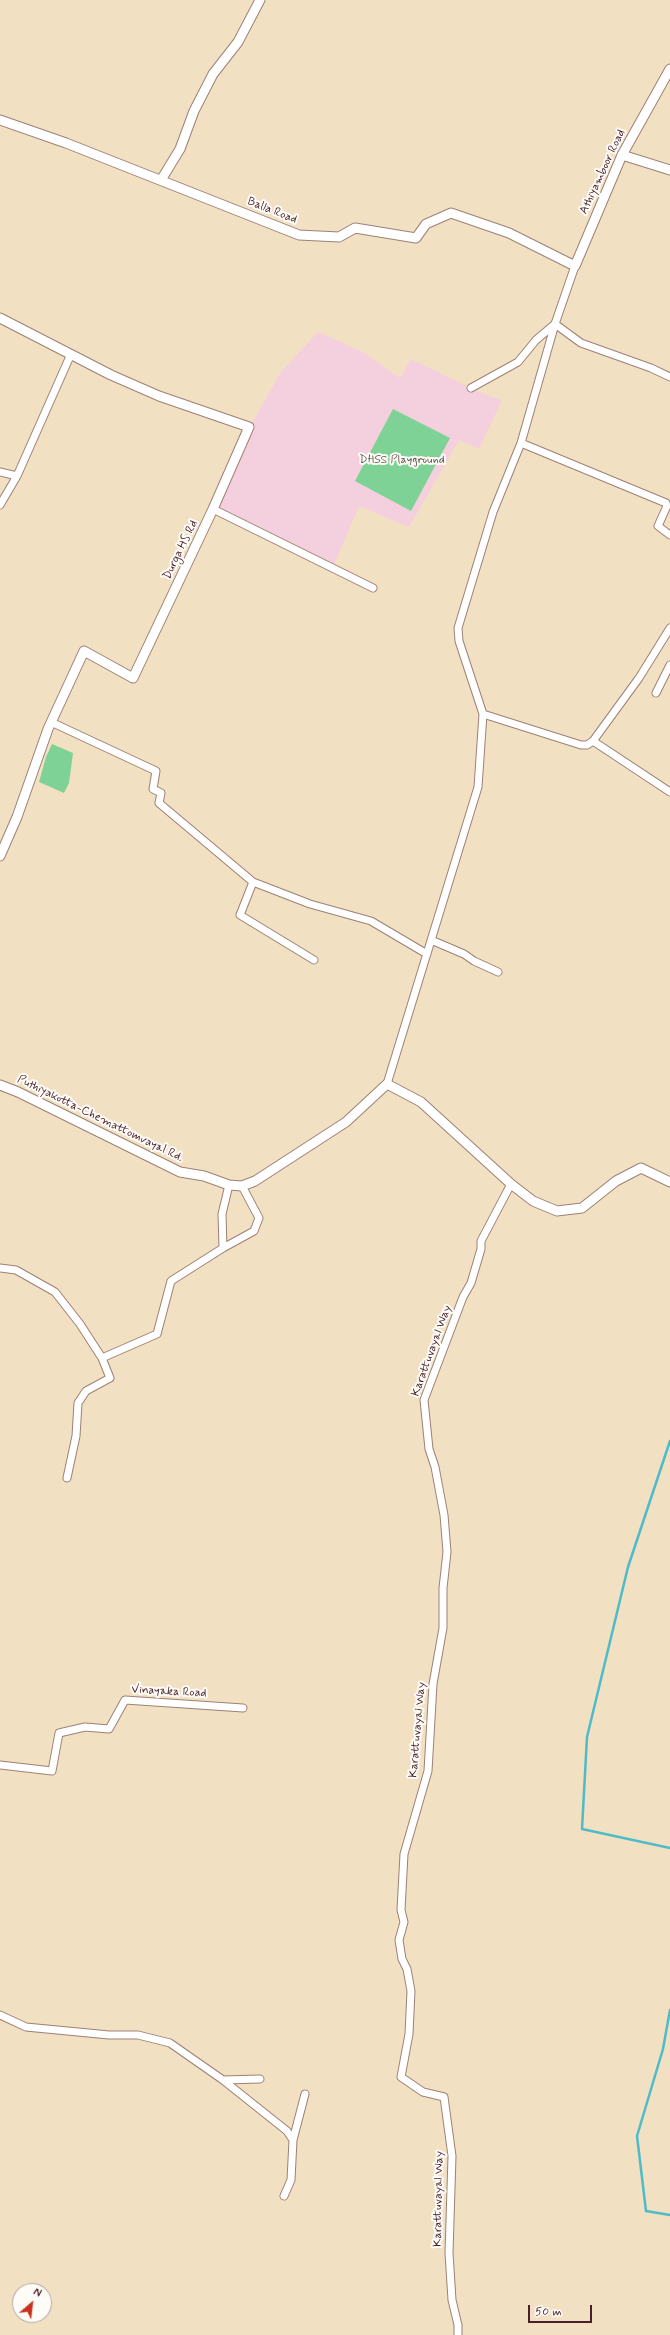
<!DOCTYPE html>
<style>
body{margin:0}
#map{position:relative;width:670px;height:2335px;overflow:hidden;background:#f2e0c2;font-family:Mynerve,sans-serif}
canvas{display:block}
.north{position:absolute;left:12px;top:2283px;width:40px;height:40px;box-sizing:border-box;background:#fdfcf7;border:1px solid #b5a4a5;border-radius:50%;rotate:28deg;font-size:11px;font-weight:700;line-height:16px;text-align:center;color:#4a1f2b}
.north::after{content:'';display:block;margin:auto;width:14px;height:18px;background:#c8321e;clip-path:polygon(50% 0,100% 100%,50% 72%,0 100%)}
.scale{position:absolute;left:528px;top:2305px;width:64px;height:18px;box-sizing:border-box;border:2px solid #4a1f2b;border-top:0;padding-left:5px;font-size:12px;line-height:14px;white-space:nowrap;color:#4a1f2b;-webkit-text-stroke:3px #fdfcf7;paint-order:stroke}
</style>
<div id="map">
<canvas width="670" height="2335"></canvas>
<div class="north">N</div>
<div class="scale">50 m</div>
</div>
<script>
const context = document.querySelector('canvas').getContext('2d');
context.lineJoin = 'round';
function fill(path, color) { context.fillStyle = color; context.fill(path, 'evenodd'); }
const toPath = rows => new Path2D(rows.map(r => 'M' + r).join(''));
function strokePath(path, color, width, dash) { context.strokeStyle = color; context.lineWidth = width; context.lineCap = dash ? 'butt' : 'round'; context.setLineDash(dash || []); context.stroke(path); }
function drawText(font, color, halo, rows, align = 'center') {
  context.font = font + ' Mynerve,sans-serif'; context.lineWidth = 4; context.setLineDash([]); context.textBaseline = 'middle'; context.strokeStyle = halo; context.fillStyle = color; for (const [text, x, y, turn = 0] of rows) {
    context.save(); context.translate(x, y); context.rotate((+turn || 0) * Math.PI / 180); context.textAlign = isNaN(turn) ? turn : align; if (halo) context.strokeText(text, 0, 0); context.fillText(text, 0, 0); context.restore();
  }
}
fill(toPath([
 [318,332,363,352,400,378,411,359,481,393,502,400,479,449,459,440,409,527,359,506,331,572,209,511,251,425,281,372]
]), '#f4cfdd');
fill(toPath([
 [393,409,450,438,411,511,355,481],
 [52,744,73,753,69,783,64,793,39,782,46,757]
]), '#7ed295');
strokePath(toPath([
 [670,1441,628,1567,587,1737,582,1829,670,1848],
 [670,2010,663,2049,637,2136,646,2211,670,2215]
]), '#4ebbc8', 2.5);
const minor = toPath([
 [471,388,518,362,536,340,555,324,581,343,651,368,670,377],
 [521,443,666,503,667,506,658,526,670,535],
 [0,472,17,476],
 [0,505,17,476,71,354],
 [213,509,373,588],
 [656,693,670,665],
 [483,714,581,745,587,745,593,741,639,678,670,628],
 [51,722,156,771,153,789,161,793,159,803,253,882,310,904,371,921,427,954],
 [593,741,670,792],
 [253,882,240,915,314,960],
 [431,940,464,954,474,961,498,972],
 [387,1084,478,787,483,714,459,641,458,628,493,512,521,443,555,324,575,266],
 [223,1248,254,1231,259,1218,242,1186],
 [0,1268,16,1270,55,1292,80,1324,102,1358,110,1378,86,1391,78,1403,76,1436,67,1478],
 [102,1358,157,1334,171,1281,223,1248,222,1214,229,1185],
 [0,1765,52,1771,59,1733,85,1727,109,1729,125,1700,243,1708],
 [0,2015,26,2027,109,2035,138,2035,170,2043,223,2080,287,2131,293,2140,291,2180,284,2196],
 [223,2080,260,2079],
 [293,2140,305,2094],
 [458,2335,458,2325,452,2300,449,2253,452,2156,444,2097,423,2092,401,2077,409,2034,411,1991,407,1969,402,1959,399,1940,404,1922,401,1910,404,1854,428,1771,433,1684,443,1628,443,1588,447,1552,444,1515,435,1467,429,1449,424,1400,463,1297,471,1283,481,1249,481,1241,511,1184]
]);
const tertiary = toPath([
 [0,120,66,143,299,235,339,237,355,228,416,238,426,224,451,213,509,233,575,266,622,155,670,69],
 [622,155,670,170],
 [161,180,180,149,194,111,213,74,238,42,260,0],
 [0,318,111,375,159,396,249,427,213,509,133,678,84,651,48,729,17,817,0,856],
 [0,1085,18,1092,180,1172,204,1176,229,1185,242,1186,255,1181,346,1122,387,1084,421,1102,511,1184,533,1201,557,1211,582,1208,616,1181,641,1168,670,1182]
]);
strokePath(minor, '#9e8076', 9);
strokePath(tertiary, '#9e8076', 11);
strokePath(minor, '#fff', 7);
strokePath(tertiary, '#fff', 9);
drawText('12px', '#4a1f2b', '#fdfcf7', [
 ["Athiyamboor Road",603,172,-65],
 ["Balla Road",272,211,22],
 ["Durga HS Rd",181,550,-64],
 ["Puthiyakotta-Chemattomvayal Rd.",100,1119,26],
 ["Karattuvayal Way",432,1351,-70],
 ["Vinayaka Road",169,1692,3],
 ["Karattuvayal Way",418,1730,-85],
 ["Karattuvayal Way",439,2199,-89]
]);
drawText('12px', '#5a554b', '#fdfcf7', [
 ["DHSS Playground",402,460]
]);
</script>
